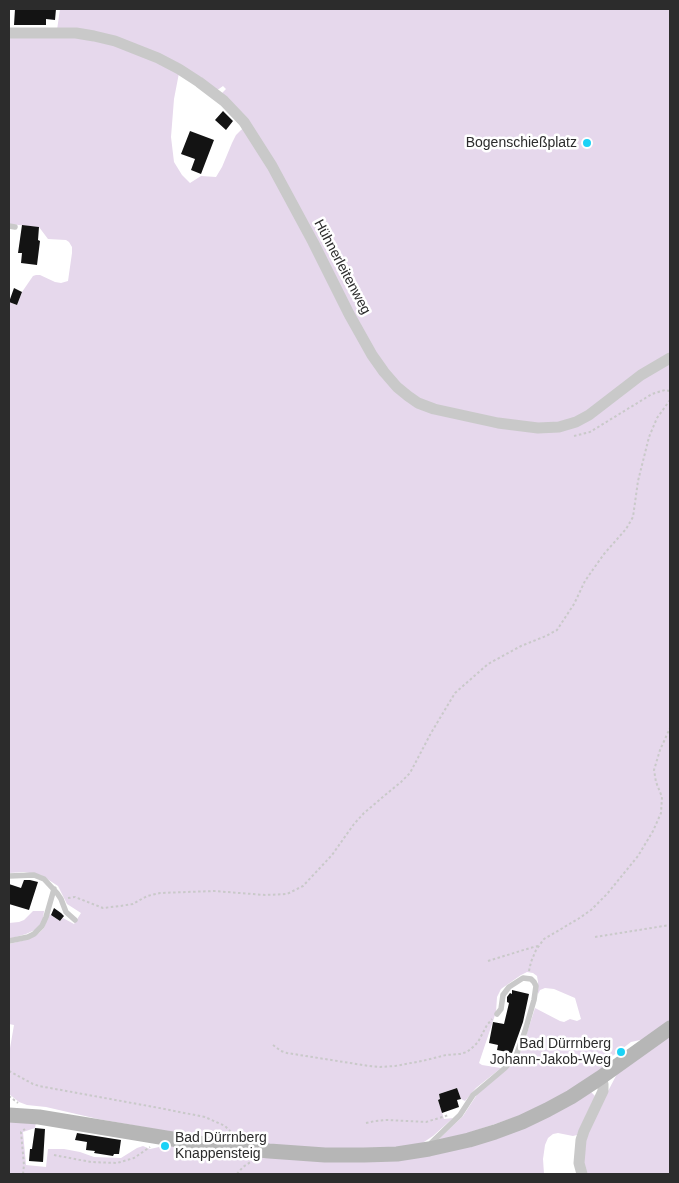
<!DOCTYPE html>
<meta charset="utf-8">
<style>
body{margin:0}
#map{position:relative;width:679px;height:1183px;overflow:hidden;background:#fff;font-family:Helvetica,sans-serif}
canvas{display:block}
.frame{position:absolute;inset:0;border:10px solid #2c2c2c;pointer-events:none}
</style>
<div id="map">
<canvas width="679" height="1183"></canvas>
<div class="frame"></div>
</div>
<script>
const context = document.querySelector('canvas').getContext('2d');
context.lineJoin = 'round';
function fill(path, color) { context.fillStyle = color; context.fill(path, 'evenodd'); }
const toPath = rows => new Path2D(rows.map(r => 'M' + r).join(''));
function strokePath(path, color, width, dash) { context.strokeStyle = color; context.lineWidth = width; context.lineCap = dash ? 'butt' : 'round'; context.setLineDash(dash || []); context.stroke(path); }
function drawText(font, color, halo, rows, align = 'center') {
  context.font = font + ' Helvetica,sans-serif'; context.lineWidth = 5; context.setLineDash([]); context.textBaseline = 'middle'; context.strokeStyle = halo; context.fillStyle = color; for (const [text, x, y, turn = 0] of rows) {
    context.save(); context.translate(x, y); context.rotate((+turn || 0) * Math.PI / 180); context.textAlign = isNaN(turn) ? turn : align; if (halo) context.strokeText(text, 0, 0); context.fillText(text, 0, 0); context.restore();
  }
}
fill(toPath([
 [60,9,670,9,670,1023,645,1039,631,1042,610,1058,604,1069,593,1078,549,1104,491,1129,440,1143,439,1139,463,1116,478,1093,507,1068,516,1059,522,1049,535,1008,560,1021,564,1022,570,1019,577,1021,581,1019,575,998,554,989,545,988,540,990,538,994,538,982,537,976,533,973,527,972,521,975,501,989,497,997,496,1012,479,1063,482,1065,501,1068,476,1088,465,1101,461,1099,457,1088,439,1094,440,1099,438,1100,444,1119,453,1118,433,1136,421,1144,407,1147,381,1148,314,1148,247,1143,194,1136,98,1119,46,1107,27,1105,19,1102,9,1094,9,1054,14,1025,9,1024,9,944,29,939,39,933,44,928,49,914,60,921,63,918,74,924,81,913,67,904,58,886,41,875,24,872,9,873,9,302,17,305,22,292,33,276,36,275,40,275,55,282,61,283,68,281,72,253,72,247,69,242,66,240,48,239,39,227,9,224,9,36,35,38,77,37,96,39,148,56,179,73,174,99,171,137,174,162,182,175,190,183,201,176,216,177,222,167,232,143,236,135,241,130,244,128,284,194,343,313,351,309,313,234,257,137,241,112,221,94,226,89,223,86,216,91,200,80,161,56,120,39,85,31,57,30],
 [33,911,44,911,43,919,41,924,35,930,26,934,9,939,9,923,19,922,24,920],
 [670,1034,670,1174,585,1174,583,1163,585,1137,607,1093,618,1072],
 [591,1092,595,1096,577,1135,573,1136,558,1133,553,1134,548,1138,545,1145,543,1159,544,1174,9,1174,9,1120,36,1122,35,1128,23,1132,26,1165,46,1167,48,1149,64,1149,80,1152,94,1157,121,1158,137,1148,143,1146,150,1149,173,1144,390,1159]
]), '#e6d8ec');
fill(toPath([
 [15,9,56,9,55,20,46,19,46,25,14,25],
 [223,111,233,121,226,130,215,120],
 [190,131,214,140,201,174,191,170,195,159,181,154],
 [22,225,39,227,38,240,40,241,37,265,21,263,22,253,18,253],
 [14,288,22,292,17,305,9,302],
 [24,880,30,880,38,882,29,910,9,904,9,884,21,888],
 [54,908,61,913,64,916,60,921,51,915],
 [512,990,529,994,523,1022,512,1053,497,1050,498,1045,489,1043,493,1022,504,1024,509,1003,507,1002,507,997,510,993,512,994],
 [457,1088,461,1099,457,1100,459,1107,442,1113,438,1100,440,1099,439,1094],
 [35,1128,45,1129,43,1162,29,1161,30,1149,32,1149],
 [77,1133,121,1140,119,1154,114,1154,113,1156,94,1153,95,1151,86,1150,87,1142,75,1140]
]), '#131313');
strokePath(toPath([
 [574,436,590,432,652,394,665,390,670,391],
 [68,898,75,897,103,908,120,906,133,904,147,896,160,893,214,891,265,895,287,894,303,886,332,855,354,824,364,813,384,796,401,782,410,773,431,733,455,693,488,664,521,646,546,636,557,630,574,604,585,581,594,568,604,554,626,529,633,517,638,481,649,437,657,418,670,400],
 [595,937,670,925],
 [488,961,530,948,538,946],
 [529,971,531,962,536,950,544,939,578,919,591,910,607,894,638,856,653,831,661,813,662,797,656,782,654,770,660,750,670,728],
 [273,1045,281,1051,287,1053,369,1066,380,1067,395,1066,422,1061,446,1055,460,1054,467,1052,473,1047,478,1042,487,1025,492,1019],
 [9,1071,33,1084,39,1086,154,1107,205,1117,225,1126,234,1135],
 [9,1096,18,1103],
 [366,1123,375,1121,386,1120,426,1122,449,1115],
 [54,1155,91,1162,117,1163,134,1158,150,1147],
 [23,1174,24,1165,21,1132,25,1129],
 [237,1174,243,1167,252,1161]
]), '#c9c9c9', 2, [2.5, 2.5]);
strokePath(toPath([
 [9,226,15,227],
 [9,876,34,875,44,879,57,893,61,899,66,912,75,920],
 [9,941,28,937,34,934,42,926,46,917,54,889],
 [429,1145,460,1115,473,1095,505,1068,516,1056,525,1031,534,1000,536,986,534,982,531,979,523,978,509,987,503,995,501,1009,497,1014]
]), '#c9c9c9', 5.5);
strokePath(toPath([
 [9,33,76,33,94,36,115,41,158,58,179,69,199,82,224,101,244,122,272,166,313,242,349,314,372,355,384,372,397,387,408,396,418,403,434,409,498,423,538,428,559,427,576,422,589,415,641,375,670,358],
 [582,1174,579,1163,581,1140,584,1131,603,1091,603,1084,600,1078]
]), '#c9c9c9', 11);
strokePath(toPath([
 [9,1115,39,1117,166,1138,211,1145,269,1151,325,1155,364,1155,397,1154,429,1149,469,1140,495,1132,522,1122,547,1110,571,1097,600,1078,670,1028]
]), '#b6b6b6', 15);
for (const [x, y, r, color] of [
 [587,143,5,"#1bd2f6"],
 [621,1052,5,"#1bd2f6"],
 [165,1146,5,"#1bd2f6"]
]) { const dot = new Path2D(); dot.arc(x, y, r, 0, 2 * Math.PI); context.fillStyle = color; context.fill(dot); strokePath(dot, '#fff', 2); }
drawText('14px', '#2c2c2c', '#fff', [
 ["Bogenschießplatz",577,143],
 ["Bad Dürrnberg",611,1044],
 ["Johann-Jakob-Weg",611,1060],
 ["Bad Dürrnberg",175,1138,"left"],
 ["Knappensteig",175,1154,"left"]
], 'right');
drawText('14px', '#2c2c2c', '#fff', [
 ["Hühnerleitenweg",342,267,62]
]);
</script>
